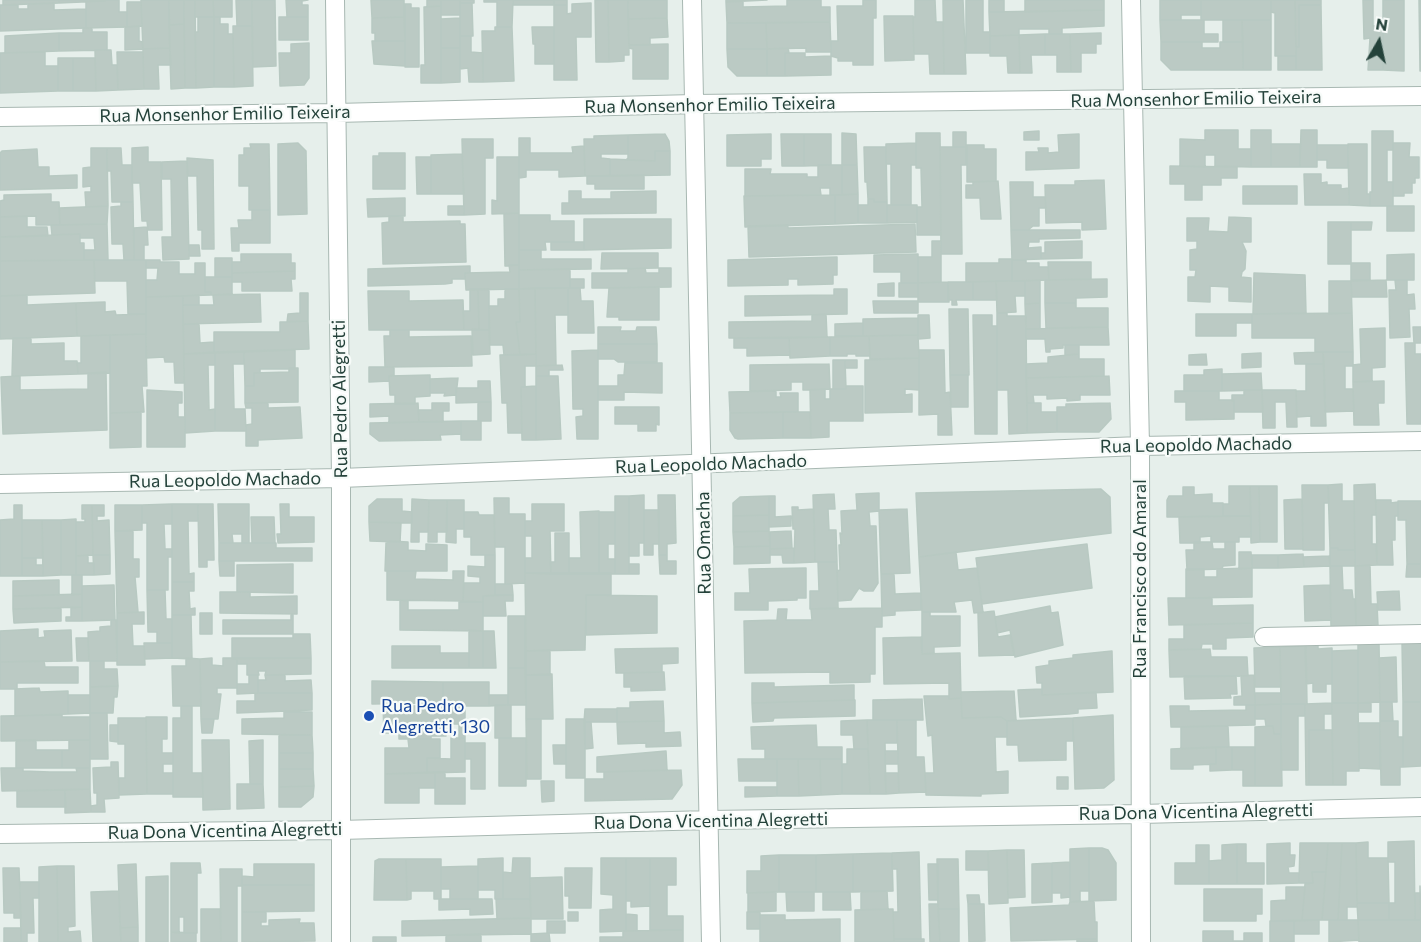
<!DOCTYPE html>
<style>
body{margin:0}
#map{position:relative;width:1421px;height:942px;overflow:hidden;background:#e6efeb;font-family:Commissioner,sans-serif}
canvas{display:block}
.north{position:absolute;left:1349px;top:12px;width:60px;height:60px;-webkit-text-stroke:4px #f7fbf9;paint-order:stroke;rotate:9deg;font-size:16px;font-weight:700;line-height:24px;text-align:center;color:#24423a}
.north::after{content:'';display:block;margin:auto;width:21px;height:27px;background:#24423a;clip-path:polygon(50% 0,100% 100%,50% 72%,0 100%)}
</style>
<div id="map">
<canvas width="1421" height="942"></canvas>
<div class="north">N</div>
</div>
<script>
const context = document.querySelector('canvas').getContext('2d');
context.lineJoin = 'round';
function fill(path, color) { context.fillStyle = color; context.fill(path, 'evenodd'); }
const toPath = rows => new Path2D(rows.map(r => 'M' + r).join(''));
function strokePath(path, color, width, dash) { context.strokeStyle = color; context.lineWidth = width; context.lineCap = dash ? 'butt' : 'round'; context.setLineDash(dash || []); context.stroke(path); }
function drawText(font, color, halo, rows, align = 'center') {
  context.font = font + ' Commissioner,sans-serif'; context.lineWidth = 4.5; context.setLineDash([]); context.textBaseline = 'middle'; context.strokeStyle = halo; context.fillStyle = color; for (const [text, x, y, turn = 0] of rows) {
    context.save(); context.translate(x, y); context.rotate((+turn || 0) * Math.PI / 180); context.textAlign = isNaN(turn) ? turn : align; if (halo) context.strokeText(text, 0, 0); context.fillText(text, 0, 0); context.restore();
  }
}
const building = toPath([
 [3,0,59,0,59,3,3,5,3,0],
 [59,0,105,0,105,1,59,3,59,0],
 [105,0,119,0,119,12,127,12,127,27,86,28,86,2,105,0],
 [141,0,169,0,170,48,143,49,141,0],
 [169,0,184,0,184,24,169,25,169,0],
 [184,0,195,0,196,88,185,88,184,0],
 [195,0,213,0,214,17,195,17,195,0],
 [213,0,232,0,232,17,214,17,213,0],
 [236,0,252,0,252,26,237,26,236,0],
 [252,0,275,0,276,66,253,67,252,0],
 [286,0,308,0,302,1,302,5,308,5,308,17,287,17,286,0],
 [371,0,404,0,404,17,372,18,371,0],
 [427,0,441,0,441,6,427,7,427,0],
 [441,0,460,0,460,15,441,15,441,0],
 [460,0,474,0,474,3,460,3,460,0],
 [484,0,513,0,512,27,497,27,497,2,484,2,484,0],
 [513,0,554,0,554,5,513,5,513,0],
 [554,0,567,0,567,5,554,5,554,0],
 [595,0,608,0,609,62,596,62,595,0],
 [608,0,628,0,629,55,624,55,624,61,609,62,608,0],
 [628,0,667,0,667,18,628,19,628,0],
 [726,0,767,0,726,2,726,0],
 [787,0,821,0,821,7,830,7,830,22,727,23,726,2,743,1,743,7,787,6,787,0],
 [863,0,876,0,876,18,873,18,873,65,853,65,853,61,838,61,838,58,831,56,831,41,838,41,837,6,863,6,863,0],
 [915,0,935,0,936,22,943,22,944,74,930,74,929,54,914,54,913,17,915,17,915,0],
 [943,0,963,0,966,74,944,74,943,0],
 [966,0,983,0,983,32,990,32,990,53,966,53,966,0],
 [989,0,1004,0,1004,12,989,12,989,0],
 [1025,0,1104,0,1104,10,1025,12,1025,0],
 [1160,0,1201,0,1201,15,1181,15,1181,20,1160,20,1160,0],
 [1201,0,1271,0,1271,20,1201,20,1201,0],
 [1271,0,1295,0,1296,56,1275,56,1275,13,1271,12,1271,0],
 [1295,0,1321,0,1321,5,1299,5,1299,47,1296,47,1295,0],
 [1363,0,1373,0,1373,26,1383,26,1383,70,1368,70,1370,38,1364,39,1363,0],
 [1383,0,1404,0,1404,71,1383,70,1383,0],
 [1419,0,1421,0,1421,71,1420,71,1419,0],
 [127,2,141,2,142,26,127,27,127,2],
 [54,3,54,10,86,9,86,28,0,31,0,5,18,5,18,9,28,9,28,4,54,3],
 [460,3,472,3,473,36,460,36,460,3],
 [591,3,591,37,576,37,577,80,554,80,554,5,567,5,567,14,572,13,572,4,591,3],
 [405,4,411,4,411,8,419,8,419,67,405,67,405,4],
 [1299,5,1321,5,1322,70,1296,70,1296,47,1299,47,1299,5],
 [441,6,441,83,421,83,421,65,425,65,424,7,441,6],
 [1104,10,1104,26,1062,28,1062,34,1049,34,1049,29,1019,29,1019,35,990,36,989,12,1104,10],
 [884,16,913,16,914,60,885,61,884,16],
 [198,17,214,17,214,87,196,88,195,32,198,32,198,17],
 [214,17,220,17,220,24,228,24,228,34,233,34,234,87,214,87,214,17],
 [279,17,308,17,308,40,279,40,279,17],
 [404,17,405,41,375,41,375,33,372,33,372,18,404,17],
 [460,18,460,48,441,48,441,19,460,18],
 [667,18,668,37,650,38,650,45,629,45,628,19,667,18],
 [1160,20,1204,20,1204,34,1218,34,1218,42,1161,42,1160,20],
 [1223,20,1242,20,1243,42,1223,42,1223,20],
 [1242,20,1271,20,1271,70,1243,70,1242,20],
 [830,22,831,52,806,52,806,48,767,49,766,23,830,22],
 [727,23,766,23,767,49,727,49,727,23],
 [184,24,185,88,171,89,169,25,184,24],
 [139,26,139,41,142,42,143,49,125,50,125,27,139,26],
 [233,26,252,26,253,86,234,87,233,26],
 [495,27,512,27,514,81,483,82,482,31,495,31,495,27],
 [532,27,554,27,554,64,535,64,535,44,533,44,532,27],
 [83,28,92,28,92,32,107,32,107,50,59,51,59,33,83,33,83,28],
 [59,33,59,51,5,53,5,36,59,33],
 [1101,33,1101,44,1096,44,1096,53,1081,53,1081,72,1071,72,1070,34,1101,33],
 [1045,34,1045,55,1031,55,1032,73,1020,73,1019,35,1045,34],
 [1045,34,1070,34,1071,72,1057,72,1057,55,1045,55,1045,34],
 [1019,35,1020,73,1008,73,1007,56,990,56,990,36,1019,35],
 [460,36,471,36,471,52,483,53,483,82,469,82,468,68,460,69,460,36],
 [372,41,405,41,405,66,374,64,372,41],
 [1161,42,1202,42,1202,48,1220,48,1220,42,1243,42,1243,70,1171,70,1161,60,1161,42],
 [309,43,309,78,304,85,280,86,279,53,291,53,291,44,309,43],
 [668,44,668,79,633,79,633,49,629,48,629,45,668,44],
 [170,48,171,65,158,65,159,89,144,89,143,49,170,48],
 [441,48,460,48,460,82,441,83,441,48],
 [788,48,789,53,785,53,785,76,767,76,767,49,788,48],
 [727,49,767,49,767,76,737,76,728,67,727,49],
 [95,50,111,50,112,65,117,65,118,90,96,91,95,50],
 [45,52,45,66,58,66,58,91,0,93,0,53,45,52],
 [117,52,143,52,144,89,118,90,117,52],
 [785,53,805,53,805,57,831,56,831,75,785,76,785,53],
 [1278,56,1296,56,1296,70,1278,70,1278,56],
 [58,58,73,58,73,91,58,91,58,58],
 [73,58,95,58,96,91,73,91,73,58],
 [1205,130,1238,130,1238,149,1251,149,1251,167,1215,166,1215,155,1205,155,1205,167,1180,166,1180,139,1205,140,1205,130],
 [1251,130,1271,130,1271,167,1251,167,1251,130],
 [1301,130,1317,130,1317,167,1300,167,1301,130],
 [1039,131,1039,140,1024,140,1024,132,1039,131],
 [1372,131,1393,131,1393,150,1387,150,1387,182,1393,182,1393,206,1370,206,1370,192,1372,192,1372,131],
 [953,132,966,132,966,147,953,147,953,132],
 [842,133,856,134,857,165,842,165,842,133],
 [916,133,940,133,941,235,917,235,917,207,922,207,921,168,916,168,916,133],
 [665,134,669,141,670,151,655,151,655,161,626,160,628,158,628,135,665,134],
 [771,134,771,159,761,159,761,166,727,166,727,135,771,134],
 [781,134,804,134,804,166,782,166,781,134],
 [804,134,831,134,831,165,804,166,804,134],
 [1079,134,1079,168,1026,170,1026,152,1039,152,1038,148,1048,148,1048,153,1059,152,1058,135,1079,134],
 [628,135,628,154,601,154,601,158,610,159,610,176,585,176,584,139,594,139,594,136,628,135],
 [519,138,530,138,530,153,573,153,572,147,584,146,585,176,559,177,559,170,526,170,526,177,519,178,519,138],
 [462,139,493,139,493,158,485,158,485,214,464,215,462,139],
 [298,143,306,151,307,214,278,215,278,144,298,143],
 [916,143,916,165,911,165,911,205,891,205,891,164,886,164,886,144,916,143],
 [1393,143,1410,143,1409,157,1419,157,1419,178,1415,178,1415,183,1412,183,1412,193,1404,193,1404,196,1393,196,1393,143],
 [250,144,269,144,270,210,249,210,249,186,239,186,239,155,244,155,244,148,251,148,250,144],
 [1271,144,1300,144,1300,167,1271,167,1271,144],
 [1348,144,1367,144,1367,194,1370,194,1370,206,1349,205,1348,144],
 [967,145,984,145,984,149,996,149,996,181,967,182,967,145],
 [1317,145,1348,145,1348,168,1327,168,1327,160,1317,160,1317,145],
 [148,147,148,162,161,162,162,230,148,230,147,221,142,221,140,183,132,183,132,148,148,147],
 [864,147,886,147,887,202,874,202,874,199,868,199,867,182,865,182,864,147],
 [940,147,966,147,966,165,961,165,962,254,941,254,940,147],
 [91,148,107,148,108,206,86,207,85,192,91,192,91,186,83,187,83,168,91,167,91,148],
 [107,148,121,148,122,165,132,165,133,202,112,202,111,171,107,171,107,148],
 [37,149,38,167,49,167,49,176,77,175,77,188,0,190,0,153,2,151,37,149],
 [655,151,670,151,670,175,610,176,610,159,655,161,655,151],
 [379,153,405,153,405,189,373,189,373,156,379,156,379,153],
 [462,154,464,194,431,194,431,155,462,154],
 [416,157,431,157,431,194,417,194,416,157],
 [497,157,519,157,519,213,492,214,492,200,497,201,497,157],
 [187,158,213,160,214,249,202,249,202,230,198,230,197,176,188,176,187,158],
 [187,161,189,259,163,260,162,237,172,237,171,179,162,179,162,162,187,161],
 [818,165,842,165,842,195,830,195,830,188,820,188,821,195,745,196,745,169,771,169,770,174,807,174,807,177,818,177,818,165],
 [842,165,857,165,858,194,842,195,842,165],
 [1170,166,1237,167,1237,178,1221,178,1221,185,1202,185,1202,200,1185,200,1185,184,1170,184,1170,166],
 [1304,174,1321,174,1321,183,1327,182,1327,185,1341,185,1341,189,1349,188,1349,205,1305,205,1304,174],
 [644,175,644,189,595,189,595,184,587,184,587,176,644,175],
 [1104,180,1106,229,1082,230,1082,222,1046,223,1045,185,1075,185,1075,181,1104,180],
 [998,181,1001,219,981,219,980,198,966,198,966,185,973,185,973,182,998,181],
 [1010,182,1033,182,1033,197,1045,197,1046,208,1039,208,1039,226,1033,226,1028,230,1011,230,1010,182],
 [1243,186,1297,186,1297,204,1243,204,1243,186],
 [569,191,581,191,581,199,611,199,611,192,656,191,656,213,562,214,562,203,569,203,569,191],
 [51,194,51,202,59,202,60,225,36,225,36,216,0,217,0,201,4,200,4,195,51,194],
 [858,194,858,223,835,224,835,195,858,194],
 [835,195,835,224,745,227,744,196,835,195],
 [405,198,405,216,368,217,367,199,405,198],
 [868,199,874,199,874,202,887,202,887,223,858,223,858,205,868,205,868,199],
 [121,202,133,202,134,260,124,260,123,244,112,244,111,207,121,206,121,202],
 [887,205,917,205,917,222,887,223,887,205],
 [108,206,107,224,60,225,59,208,108,206],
 [448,206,464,206,464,215,448,215,448,206],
 [1387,206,1414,206,1414,231,1387,231,1387,206],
 [252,210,270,210,270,243,239,243,239,251,232,251,231,228,239,228,238,220,252,220,252,210],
 [519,213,519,265,505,266,504,214,519,213],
 [519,215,550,215,550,221,574,221,574,242,545,242,546,250,519,250,519,215],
 [27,216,27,227,47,227,48,236,0,237,0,217,27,216],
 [389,216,403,216,403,222,460,221,460,224,465,224,466,262,383,264,382,223,389,222,389,216],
 [1229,217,1251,218,1251,242,1242,242,1246,251,1245,269,1242,272,1241,277,1251,278,1251,302,1229,301,1229,287,1210,286,1210,302,1188,301,1188,277,1195,277,1196,270,1190,270,1190,250,1197,249,1197,241,1187,241,1187,218,1209,218,1208,231,1228,232,1229,217],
 [584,219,671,219,671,248,584,250,584,219],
 [1328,222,1351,222,1351,264,1328,264,1328,222],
 [1351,222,1372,222,1371,230,1351,230,1351,222],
 [107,224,108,260,84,260,84,250,95,250,94,238,80,238,80,234,52,235,51,225,107,224],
 [915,224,916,252,749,257,748,226,788,225,788,228,915,224],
 [147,227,148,245,144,245,144,260,134,260,134,228,147,227],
 [1011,230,1080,230,1080,238,1039,239,1039,242,1029,242,1028,248,1041,247,1041,259,1012,260,1011,230],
 [80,234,80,243,84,243,84,260,0,261,0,237,80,234],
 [932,241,941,241,941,282,918,283,918,257,932,257,932,241],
 [1082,241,1082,258,1041,259,1041,253,1045,253,1045,242,1082,241],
 [551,242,584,242,584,250,551,250,551,242],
 [189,245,199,245,200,256,189,256,189,245],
 [519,250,541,250,541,259,591,259,591,269,519,270,519,250],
 [602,253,658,253,658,268,601,269,602,253],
 [241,254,291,254,291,263,295,263,295,271,232,273,232,262,241,262,241,254],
 [918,254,918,283,901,283,901,272,874,272,874,255,918,254],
 [1414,254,1414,280,1387,280,1387,255,1414,254],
 [837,257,837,275,833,275,833,284,798,285,798,279,788,279,788,285,728,286,728,260,837,257],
 [215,258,232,258,232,277,215,277,215,258],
 [999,259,1012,259,1012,281,966,282,966,263,999,263,999,259],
 [94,260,146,260,146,314,128,314,127,281,95,281,94,260],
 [94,260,95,293,0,296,0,261,94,260],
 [146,260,160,260,160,262,179,262,179,274,195,274,195,263,205,263,205,292,211,292,211,295,146,297,146,280,157,280,158,268,146,268,146,260],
 [1012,260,1026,260,1026,263,1039,263,1039,267,1048,267,1049,280,1012,281,1012,260],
 [1048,262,1091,262,1091,279,1049,280,1048,262],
 [1351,263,1370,263,1370,280,1351,280,1351,263],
 [509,265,519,265,519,289,466,290,465,273,510,272,509,265],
 [470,266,470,273,465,273,465,279,452,279,452,283,445,284,368,286,368,269,470,266],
 [645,268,646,273,659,273,659,268,671,268,671,287,592,288,592,273,628,273,628,269,645,268],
 [570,269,570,288,519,289,519,270,570,269],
 [295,271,295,279,291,279,292,291,242,291,242,282,232,282,232,273,295,271],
 [1254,273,1305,275,1306,313,1253,314,1254,273],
 [205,277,232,277,232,294,211,295,211,292,205,292,205,277],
 [570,279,584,279,584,288,570,288,570,279],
 [1107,279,1107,297,1076,298,1076,303,1045,303,1045,280,1107,279],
 [1040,280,1040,303,1025,304,1025,281,1040,280],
 [1386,280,1387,297,1352,297,1351,281,1386,280],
 [1395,280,1407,280,1407,295,1414,294,1415,309,1409,309,1410,337,1390,338,1389,290,1396,290,1395,280],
 [996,281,997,300,973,300,973,282,996,281],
 [996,281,1025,281,1025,296,1015,296,1016,312,997,313,996,281],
 [1329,281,1351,281,1352,313,1329,314,1329,281],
 [948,282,973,282,973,300,956,300,957,305,952,305,952,300,948,300,948,282],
 [948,282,949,302,918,302,918,283,948,282],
 [894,283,894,296,878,296,878,284,894,283],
 [899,283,918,283,918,297,899,297,899,283],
 [659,287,659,320,619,320,619,317,607,317,609,288,659,287],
 [535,288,568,288,568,315,555,315,556,365,536,366,535,288],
 [535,288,536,354,520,355,516,322,520,322,519,289,535,288],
 [568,288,580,288,581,301,593,301,594,333,568,333,568,288],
 [470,289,478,289,479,330,464,330,463,311,470,311,470,289],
 [478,289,489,289,489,330,479,330,478,289],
 [505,289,519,289,520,322,516,322,520,355,504,355,503,345,490,345,489,306,498,306,498,299,505,299,505,289],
 [834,289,847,289,847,314,745,316,745,296,834,295,834,289],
 [368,291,409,291,409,301,463,300,464,330,369,330,368,291],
 [300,293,308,293,308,321,287,322,288,314,300,313,300,293],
 [260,294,261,322,183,324,183,305,214,305,213,295,260,294],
 [27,295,27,305,76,303,77,336,0,339,0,296,27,295],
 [199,295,199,305,183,305,183,296,199,295],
 [183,296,184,383,175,383,174,362,165,362,164,357,146,358,146,297,183,296],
 [873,301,918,301,918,313,874,313,873,301],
 [105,302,105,312,115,311,116,315,146,314,146,334,77,336,76,303,105,302],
 [1040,303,1040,329,1026,329,1025,304,1040,303],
 [1045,303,1076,303,1076,308,1108,308,1108,327,1046,328,1045,303],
 [949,309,968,309,969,375,950,375,949,309],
 [997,313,1007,313,1007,316,1026,316,1027,433,1009,434,1008,390,997,390,997,313],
 [1352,313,1353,352,1315,352,1315,338,1252,338,1252,314,1352,313],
 [826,314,827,337,729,338,729,322,812,321,812,315,826,314],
 [1196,314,1252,314,1252,323,1236,323,1236,336,1196,336,1196,314],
 [918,315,929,315,930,338,918,339,918,315],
 [973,315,992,315,992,326,997,326,997,434,975,434,973,315],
 [918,318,918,335,863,336,863,319,918,318],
 [308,321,309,349,214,352,214,332,280,332,280,322,308,321],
 [863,323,863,336,835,336,835,324,863,323],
 [183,324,199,324,200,343,214,342,214,352,184,354,183,324],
 [598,327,621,327,620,331,636,331,637,327,656,327,657,344,598,344,598,327],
 [1108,327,1109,345,1063,345,1063,348,1050,349,1050,352,1046,352,1045,339,1026,339,1026,329,1108,327],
 [1413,327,1421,327,1421,343,1414,343,1413,327],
 [1385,328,1385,367,1372,368,1372,381,1353,382,1353,365,1361,364,1360,329,1385,328],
 [472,329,489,330,490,354,473,355,472,329],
 [390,330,409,330,409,337,471,336,472,366,385,367,384,336,390,336,390,330],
 [146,334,147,386,142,386,144,412,110,413,110,335,146,334],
 [110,335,110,373,78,374,77,363,81,363,81,336,110,335],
 [918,335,919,358,870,359,869,336,918,335],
 [869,336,870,356,856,356,856,354,847,354,847,356,830,356,830,337,869,336],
 [830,337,830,356,790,358,789,338,830,337],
 [13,338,31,338,31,344,64,343,64,361,77,361,78,374,12,376,13,338],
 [734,338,789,338,790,355,747,356,747,348,734,348,734,338],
 [1405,343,1415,343,1415,354,1421,354,1421,424,1407,424,1405,343],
 [598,344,657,344,657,362,618,362,614,359,598,359,598,344],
 [1065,345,1079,345,1079,354,1065,355,1065,345],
 [295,350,295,369,260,369,260,373,254,373,254,386,245,386,244,352,295,350],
 [598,350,598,439,577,439,576,417,583,416,583,409,573,409,572,351,598,350],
 [919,350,944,350,945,393,950,392,952,435,938,435,938,414,919,415,919,350],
 [244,352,244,364,233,364,234,409,245,409,246,431,215,431,215,353,244,352],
 [1323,352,1353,352,1353,366,1345,366,1345,389,1353,389,1354,411,1325,412,1323,352],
 [1323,352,1324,364,1295,364,1294,353,1323,352],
 [215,353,215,365,208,365,209,410,215,409,215,431,185,433,184,354,215,353],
 [1261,353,1261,367,1242,368,1242,354,1261,353],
 [536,354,536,366,525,366,525,387,521,387,522,433,508,433,507,403,502,403,500,355,536,354],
 [1079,354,1079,359,1104,359,1104,376,1026,378,1026,364,1048,363,1048,357,1079,354],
 [1206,354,1207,365,1189,365,1189,355,1206,354],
 [919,358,919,390,905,389,905,395,912,394,912,412,865,413,865,360,919,358],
 [833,360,845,360,846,389,833,389,833,360],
 [845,360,857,360,857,368,845,368,845,360],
 [625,363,662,363,662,393,624,392,624,400,598,400,598,386,618,386,618,375,624,375,625,363],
 [829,364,830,389,803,390,803,382,791,382,791,390,750,391,750,365,829,364],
 [1306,364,1324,364,1326,426,1311,426,1311,416,1297,417,1296,391,1306,391,1306,364],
 [562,365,563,370,549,370,549,376,536,376,536,366,562,365],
 [369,367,394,367,394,375,389,376,389,381,369,382,369,367],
 [289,368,298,368,298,402,245,403,245,386,254,386,254,373,289,372,289,368],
 [1222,369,1222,391,1184,391,1184,375,1204,375,1204,370,1222,369],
 [106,372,107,430,3,434,1,377,20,376,20,390,88,389,88,373,106,372],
 [1261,373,1262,390,1222,391,1222,374,1261,373],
 [430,375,430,396,415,397,415,404,395,404,395,395,390,395,389,376,430,375],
 [950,375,968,375,968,407,951,407,950,375],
 [536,376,558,376,561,439,536,440,536,376],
 [1109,376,1110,395,1080,395,1080,400,1067,401,1067,398,1047,399,1047,395,1033,395,1034,403,1027,403,1026,378,1109,376],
 [458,378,456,395,444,396,445,393,430,393,430,379,458,378],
 [478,381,490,381,491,402,456,403,456,388,478,388,478,381],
 [1384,381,1384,403,1378,403,1379,425,1354,425,1353,382,1384,381],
 [536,386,536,440,522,440,521,387,536,386],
 [846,386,863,386,863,421,829,421,829,437,811,438,810,390,825,389,825,399,830,399,830,389,846,389,846,386],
 [147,390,182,392,182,403,178,403,178,417,185,417,185,447,147,447,147,390],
 [1244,390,1262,390,1263,412,1234,412,1234,400,1232,401,1232,395,1244,395,1244,390],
 [1262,390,1296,390,1297,427,1287,427,1286,402,1275,402,1275,428,1263,428,1262,390],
 [776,391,776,397,781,397,780,393,798,393,798,412,730,413,729,392,776,391],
 [1175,391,1219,391,1219,400,1234,400,1234,419,1186,420,1186,402,1175,402,1175,391],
 [478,402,491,402,491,421,478,421,478,402],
 [245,403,268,403,268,408,300,407,302,438,258,440,258,446,246,446,246,425,252,424,252,408,246,408,245,403],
 [418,403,419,422,389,423,389,416,370,417,370,404,418,403],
 [432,403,449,403,449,411,443,411,443,422,419,422,418,410,432,410,432,403],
 [1027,403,1041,403,1041,412,1057,412,1057,432,1027,433,1027,403],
 [1110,403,1111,419,1099,432,1057,432,1057,407,1066,407,1066,404,1110,403],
 [615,407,659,407,659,425,656,424,656,431,638,431,638,424,615,424,615,407],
 [141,412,141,447,110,448,110,413,141,412],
 [783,412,783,438,738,439,735,438,730,430,730,413,783,412],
 [783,412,810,412,811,438,783,438,783,412],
 [461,421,461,434,440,435,441,440,379,441,370,434,370,423,461,421],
 [461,421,481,421,481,440,461,440,461,421],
 [1342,484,1342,501,1354,501,1355,550,1338,550,1338,548,1330,548,1328,485,1342,484],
 [1375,484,1376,515,1372,515,1372,544,1376,544,1377,565,1355,566,1354,485,1375,484],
 [1302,485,1328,485,1329,503,1324,503,1324,550,1303,550,1302,485],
 [1229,486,1250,486,1251,516,1223,516,1223,504,1229,504,1229,486],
 [1250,486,1259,486,1260,542,1251,543,1250,486],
 [1259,486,1277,486,1277,542,1260,542,1259,486],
 [1183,487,1194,487,1194,495,1212,494,1212,503,1223,503,1223,516,1167,517,1167,500,1169,496,1183,496,1183,487],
 [1101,489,1110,497,1111,533,919,557,916,493,1101,489],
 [879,493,879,511,869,512,870,526,876,526,878,583,873,591,864,591,859,588,851,600,838,601,837,571,840,570,839,545,841,545,840,533,842,534,841,511,857,510,856,494,879,493],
 [834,494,835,509,828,509,829,530,836,530,837,562,815,562,813,495,834,494],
 [644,495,644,543,639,543,639,556,629,556,629,496,644,495],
 [658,495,675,495,676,543,667,544,667,555,659,555,658,495],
 [615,496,629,496,629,574,615,574,615,496],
 [769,496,769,515,733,516,733,503,740,497,769,496],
 [769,496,775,496,775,517,791,516,791,526,769,527,769,496],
 [494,498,509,498,509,514,525,514,525,583,505,584,505,547,495,547,494,498],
 [377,499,402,499,402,511,412,512,412,523,369,522,369,506,377,499],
 [412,499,429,500,428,532,419,532,419,542,411,542,412,499],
 [1302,499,1303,549,1285,549,1284,500,1302,499],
 [429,500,447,500,447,532,437,532,437,542,428,542,429,500],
 [447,500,464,500,464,529,456,529,456,543,446,542,447,500],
 [1376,500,1391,500,1391,503,1398,502,1398,516,1395,516,1395,540,1392,540,1393,565,1377,565,1376,500],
 [1398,501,1421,501,1421,564,1407,564,1406,520,1398,520,1398,501],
 [172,504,172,524,164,524,165,549,172,549,172,557,168,557,168,590,147,590,147,523,142,523,142,505,172,504],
 [172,504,198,504,198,521,188,521,189,574,194,573,194,582,172,582,172,504],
 [198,504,213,504,214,560,207,560,207,567,199,567,198,504],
 [218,504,249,504,249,543,242,543,242,534,232,534,233,543,219,543,218,504],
 [280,504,289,504,289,517,314,517,314,542,278,543,277,534,281,534,280,504],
 [532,504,564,504,564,531,550,531,551,574,525,573,525,558,532,558,532,536,525,536,525,521,532,521,532,504],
 [14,505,22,505,22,576,0,576,0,520,14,519,14,505],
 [82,505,92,505,93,555,76,556,76,522,85,522,85,519,82,519,82,505],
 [92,505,104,505,104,516,97,516,97,521,109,520,110,555,93,555,92,505],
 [115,505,142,505,142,530,115,531,115,505],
 [792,507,798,507,798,510,814,509,815,562,794,563,795,529,793,529,792,507],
 [907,509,910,573,881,574,879,510,907,509],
 [644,510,659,510,659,544,653,544,653,555,644,555,644,510],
 [599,511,599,574,569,574,569,558,581,558,580,512,599,511],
 [464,512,478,512,479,515,494,515,495,555,471,555,471,537,464,537,464,512],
 [599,512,615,512,615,544,608,544,608,559,615,559,615,574,599,574,599,512],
 [769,515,769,531,733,532,733,516,769,515],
 [1251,516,1251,537,1239,537,1239,542,1211,542,1211,536,1200,537,1200,543,1180,543,1179,517,1251,516],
 [251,517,274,517,275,543,252,543,251,517],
 [76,519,76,575,61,575,61,520,76,519],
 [22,520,42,520,43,558,22,558,22,520],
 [42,520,61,520,61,575,43,576,42,520],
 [369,522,401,523,400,542,370,541,369,522],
 [115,531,133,531,133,559,139,559,139,577,135,577,138,612,117,613,115,531],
 [769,531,770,546,734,547,733,532,769,531],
 [791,531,792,548,770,549,770,532,791,531],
 [555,533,569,533,569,574,551,574,550,562,555,562,555,533],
 [390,541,408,542,408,550,426,551,426,544,447,545,447,571,385,571,386,543,390,541],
 [1194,542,1212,542,1213,549,1225,549,1225,542,1235,542,1235,565,1223,566,1222,569,1187,570,1186,550,1194,550,1194,542],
 [219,543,276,543,276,548,312,548,312,561,219,561,219,543],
 [1087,544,1092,588,982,604,976,558,1087,544],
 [770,546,770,563,734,564,734,547,770,546],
 [794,548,794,563,783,563,782,555,770,555,770,549,794,548],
 [1330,548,1338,548,1338,550,1355,550,1355,566,1330,566,1330,548],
 [956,552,958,570,977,568,983,612,974,613,972,600,954,602,956,612,922,612,919,557,956,552],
 [1239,552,1251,552,1252,568,1239,569,1239,552],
 [1303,554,1304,567,1278,568,1278,555,1303,554],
 [88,555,88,563,94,563,94,575,76,575,76,556,88,555],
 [93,555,110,555,110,574,94,575,93,555],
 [485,555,495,555,495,595,483,596,483,602,463,601,464,583,480,583,480,577,468,576,468,566,485,567,485,555],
 [659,555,667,555,667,561,676,561,676,574,660,574,659,555],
 [1252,555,1278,555,1278,568,1252,568,1252,555],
 [1329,556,1330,566,1304,567,1303,557,1329,556],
 [22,558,36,558,36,565,43,565,43,576,22,576,22,558],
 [219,561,234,561,234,576,220,576,219,561],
 [818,562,837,562,838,608,810,609,810,591,819,591,818,562],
 [293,564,293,593,237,592,237,565,293,564],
 [629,564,639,564,639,574,629,574,629,564],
 [1407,564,1421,564,1421,577,1406,577,1407,564],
 [1370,565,1371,604,1377,604,1378,626,1356,627,1355,566,1370,565],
 [1330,566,1342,566,1343,590,1352,590,1353,599,1355,599,1356,627,1331,628,1330,566],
 [806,568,806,598,797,598,797,600,768,601,768,610,735,610,735,593,750,593,749,569,806,568],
 [1252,568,1252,597,1186,598,1186,569,1204,569,1204,577,1217,577,1217,569,1252,568],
 [387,571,416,571,415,579,453,580,453,571,464,571,463,601,387,600,387,571],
 [525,573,611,573,611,595,586,595,585,650,526,651,525,573],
 [881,574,894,574,895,594,921,593,921,610,895,611,895,615,882,616,881,574],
 [72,575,82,575,82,594,72,595,72,575],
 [59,580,59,595,13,596,13,581,59,580],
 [172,582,194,582,194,591,189,591,190,609,195,608,195,615,172,615,172,582],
 [495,584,512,584,513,595,495,595,495,584],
 [114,585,115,620,82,621,82,586,114,585],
 [1330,585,1331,620,1305,621,1304,586,1330,585],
 [147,590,165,590,166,619,172,619,172,643,157,643,157,632,148,632,147,590],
 [1399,591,1400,610,1378,610,1377,592,1399,591],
 [220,592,250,592,250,597,297,596,297,614,220,613,220,592],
 [82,594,82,607,13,609,13,596,82,594],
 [513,595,513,601,505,601,506,616,483,616,483,596,513,595],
 [586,595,657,596,657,633,586,635,586,595],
 [1168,598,1212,598,1212,606,1253,605,1253,623,1169,625,1168,598],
 [400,600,408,601,408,610,459,610,459,602,483,602,483,631,400,630,400,600],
 [1050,606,1051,613,1058,612,1063,645,1015,657,1010,630,997,633,995,617,1050,606],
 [82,607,82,621,66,621,66,617,71,617,71,608,82,607],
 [61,608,61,621,14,623,13,609,61,608],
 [882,608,882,627,875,627,875,674,870,674,870,682,830,683,830,672,745,673,744,621,777,620,778,609,787,609,786,620,812,620,811,609,882,608],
 [994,611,998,637,1010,635,1014,655,979,656,978,613,994,611],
 [144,612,144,624,132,624,133,646,144,646,145,665,117,665,117,613,144,612],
 [922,612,930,612,930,616,960,616,960,646,934,647,934,653,922,654,922,612],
 [200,613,212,613,212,634,200,634,200,613],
 [291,614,293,614,293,634,223,634,223,620,291,620,291,614],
 [172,615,191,615,192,659,172,658,172,615],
 [508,616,525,616,525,668,508,668,508,616],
 [111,620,116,620,117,661,89,661,88,632,100,631,100,627,111,626,111,620],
 [1253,623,1253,637,1226,638,1226,649,1213,649,1213,644,1202,644,1201,649,1169,650,1169,639,1184,639,1184,625,1253,623],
 [38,629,38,638,45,637,44,631,71,630,72,661,0,662,0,631,38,629],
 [469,630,483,631,483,668,469,668,469,630],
 [483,631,494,631,496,668,483,668,483,631],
 [293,634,310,634,311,658,232,659,232,638,293,638,293,634],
 [921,637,922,654,960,653,961,698,949,699,949,683,884,684,883,638,921,637],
 [76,638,88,638,89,661,77,661,76,638],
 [1402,642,1421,643,1421,702,1403,702,1402,642],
 [144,643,172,643,172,658,145,659,144,643],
 [1305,643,1318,643,1318,649,1332,648,1332,684,1326,684,1326,692,1313,692,1313,683,1306,684,1305,643],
 [1358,643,1379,643,1380,702,1358,703,1358,643],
 [392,646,440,646,440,653,469,653,469,668,392,668,392,646],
 [1306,646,1307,704,1281,704,1280,647,1306,646],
 [1280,647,1281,687,1255,687,1254,648,1280,647],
 [678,648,678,663,662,664,662,672,616,673,615,649,678,648],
 [1210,649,1211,657,1247,657,1248,676,1170,677,1169,650,1210,649],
 [550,650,550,675,526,675,526,651,550,650],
 [1358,650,1358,703,1332,703,1332,651,1358,650],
 [1112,651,1113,692,1042,695,1042,683,1037,683,1036,667,1049,665,1049,661,1073,658,1073,655,1112,651],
 [1396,657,1397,702,1380,702,1379,658,1396,657],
 [186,658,200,659,201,706,173,706,172,666,186,666,186,658],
 [212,658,212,665,223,666,223,658,237,658,237,688,217,688,217,694,221,694,218,719,201,719,200,659,212,658],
 [237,658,311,658,311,674,265,675,266,671,258,671,259,675,247,675,247,664,237,664,237,658],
 [44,661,45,667,78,667,78,683,17,683,17,689,0,689,0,662,44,661],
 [90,661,104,661,104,669,117,669,118,686,90,687,90,661],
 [508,668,525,668,526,705,508,705,508,668],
 [662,672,664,672,665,690,631,691,631,687,624,687,624,673,662,672],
 [552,674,553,719,526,719,526,675,552,674],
 [249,675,258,675,258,693,237,694,237,684,249,684,249,675],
 [265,675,285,675,285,681,311,680,312,693,258,693,258,680,266,680,265,675],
 [1254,675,1255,705,1234,705,1234,697,1242,696,1241,676,1254,675],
 [1184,676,1236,676,1237,694,1230,694,1231,698,1185,699,1184,676],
 [372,681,443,682,443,706,430,706,430,703,372,704,372,681],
 [443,682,489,682,489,706,443,706,443,682],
 [752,683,774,683,774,687,854,685,854,700,752,703,752,683],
 [118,686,117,697,114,697,113,713,90,713,90,687,118,686],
 [39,688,40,692,68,691,68,714,15,716,15,689,39,688],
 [1042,689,1042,695,1096,692,1097,708,1078,709,1078,713,1069,714,1020,717,1018,690,1042,689],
 [1014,691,1016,720,1007,721,1001,717,962,718,961,692,1014,691],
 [258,693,312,693,312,710,237,713,237,701,255,701,255,694,258,693],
 [1255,693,1281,693,1281,704,1255,705,1255,693],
 [68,695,90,695,90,713,68,714,68,695],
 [489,695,508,695,508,705,489,706,489,695],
 [924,696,949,696,949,699,961,698,962,718,1001,717,1007,721,1007,737,995,737,996,772,1008,771,1008,793,981,794,981,796,926,795,925,773,934,773,932,735,928,736,924,696],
 [922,699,923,720,873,720,873,700,922,699],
 [855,700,855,716,774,718,773,721,753,722,752,703,855,700],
 [663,701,664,721,617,722,617,708,630,708,630,702,663,701],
 [1380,702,1392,702,1393,721,1380,721,1380,702],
 [1403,702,1421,702,1421,766,1403,767,1403,702],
 [1332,703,1358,703,1359,771,1346,771,1346,785,1333,785,1332,703],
 [1332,703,1332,714,1324,714,1324,730,1309,730,1309,785,1306,785,1305,704,1332,703],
 [1358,703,1371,703,1371,712,1358,712,1358,703],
 [1281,704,1281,734,1274,734,1273,726,1266,726,1265,719,1255,719,1255,705,1281,704],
 [1281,704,1305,704,1305,716,1298,716,1298,770,1281,770,1281,704],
 [495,705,511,705,511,738,495,738,495,705],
 [1246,705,1255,705,1255,725,1171,727,1170,706,1189,706,1189,711,1246,710,1246,705],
 [181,706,192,706,192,773,202,773,203,797,173,797,173,718,181,718,181,706],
 [383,706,465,706,465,738,459,739,459,724,450,724,450,723,445,723,446,736,431,736,431,739,399,739,399,733,384,733,383,706],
 [585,709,617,709,617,722,584,722,585,709],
 [284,712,312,712,312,735,242,734,242,719,284,718,284,712],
 [90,713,107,713,108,759,90,759,90,713],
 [62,715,62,717,90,717,90,740,1,741,1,716,62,715],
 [1113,715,1114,780,1104,788,1075,789,1073,718,1113,715],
 [146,717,167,717,167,739,162,739,162,753,173,753,173,764,163,764,163,773,173,773,173,794,147,794,146,717],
 [118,718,146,718,147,794,119,795,119,778,125,778,125,744,118,744,118,718],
 [1073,718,1073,741,1066,741,1066,760,1019,761,1018,745,1007,745,1007,721,1073,718],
 [201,719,214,719,212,733,202,733,201,719],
 [526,719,541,719,541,779,527,779,526,719],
 [566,719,585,719,585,778,566,778,566,719],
 [867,720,897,720,897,743,885,743,886,794,870,794,867,720],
 [867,720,868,749,854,749,853,735,841,735,841,721,867,720],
 [897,720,916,720,916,757,924,757,926,792,899,793,897,720],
 [664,721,664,733,680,732,681,746,646,747,646,743,618,744,617,722,664,721],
 [1380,721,1398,721,1398,737,1403,737,1403,767,1400,767,1400,785,1381,785,1380,721],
 [584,722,591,722,593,748,585,749,584,722],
 [1359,723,1380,723,1380,769,1359,768,1359,723],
 [110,725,118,725,118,742,110,741,110,725],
 [816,725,817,747,842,747,842,759,765,759,765,749,752,749,751,727,816,725],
 [1228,726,1229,747,1181,749,1181,727,1228,726],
 [1273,726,1274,734,1281,734,1282,786,1255,786,1255,727,1273,726],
 [1309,730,1332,730,1333,785,1309,785,1309,730],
 [279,735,312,735,313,753,279,753,279,735],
 [451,738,465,738,465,772,427,773,427,758,451,759,451,738],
 [499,738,526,738,526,786,499,786,499,738],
 [408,739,440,739,440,758,427,758,427,773,385,774,385,748,409,748,408,739],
 [16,740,36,740,36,750,62,750,62,768,16,768,16,740],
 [69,740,90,740,90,768,62,768,62,750,69,750,69,740],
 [202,740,229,740,230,809,203,810,202,740],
 [263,740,263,784,250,784,249,741,263,740],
 [465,743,485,743,485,789,471,789,471,759,465,759,465,743],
 [553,745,566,745,566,764,554,764,553,745],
 [1216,747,1216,764,1193,765,1193,769,1171,769,1171,749,1216,747],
 [1216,747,1232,747,1232,770,1210,771,1210,764,1216,764,1216,747],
 [1232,747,1255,747,1255,786,1243,786,1243,770,1232,770,1232,747],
 [847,749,868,749,870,794,842,794,842,764,847,764,847,749],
 [666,751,667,770,597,772,597,757,666,751],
 [885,751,898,751,898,764,885,764,885,751],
 [279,753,313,753,313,769,279,769,279,753],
 [738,759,777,759,777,781,739,781,738,759],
 [777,759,798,759,799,796,777,796,777,759],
 [798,759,820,759,821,795,799,796,798,759],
 [820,759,842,759,842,794,821,795,820,759],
 [111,762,118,762,119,798,104,799,105,812,91,812,91,806,97,805,97,793,94,793,93,768,111,767,111,762],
 [1,768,23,768,23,771,50,772,77,772,76,768,90,768,90,789,2,791,1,768],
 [279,769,313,769,314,786,279,787,279,769],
 [681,770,682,785,672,799,585,801,585,779,604,779,604,772,681,770],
 [435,772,445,772,445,778,465,778,465,804,435,804,435,772],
 [435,772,435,788,419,788,419,803,385,803,385,774,435,772],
 [885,773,898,773,899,793,886,794,885,773],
 [1057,777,1068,777,1068,789,1057,789,1057,777],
 [541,781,554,781,554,801,542,802,541,781],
 [237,784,263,784,264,808,237,809,237,784],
 [314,786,313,797,301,807,279,807,279,787,314,786],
 [745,787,777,787,777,796,745,797,745,787],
 [90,789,91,812,65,813,65,790,90,789],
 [65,790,66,807,17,807,17,791,65,790],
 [1414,841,1415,920,1389,920,1389,903,1395,903,1395,862,1388,862,1388,842,1414,841],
 [1368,842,1368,858,1388,858,1389,903,1357,903,1356,843,1368,842],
 [1290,843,1290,855,1295,855,1294,866,1288,867,1289,873,1299,873,1299,883,1267,884,1267,844,1290,843],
 [1300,843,1328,843,1326,872,1312,872,1313,883,1299,883,1300,843],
 [1328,843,1342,843,1338,920,1322,920,1328,843],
 [1342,843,1356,843,1357,907,1347,907,1347,920,1338,920,1342,843],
 [1237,844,1246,844,1246,863,1264,863,1264,884,1237,884,1237,844],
 [1237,844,1237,884,1209,884,1209,861,1222,860,1222,845,1237,844],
 [1196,845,1209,845,1209,884,1175,884,1175,863,1196,863,1196,845],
 [1089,848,1102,848,1108,850,1116,863,1116,900,1089,901,1089,848],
 [1089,848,1089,891,1080,891,1080,901,1070,902,1070,849,1089,848],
 [1007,850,1008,903,989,904,988,851,1007,850],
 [1007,850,1024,850,1025,897,1008,898,1007,850],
 [966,851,988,851,989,870,966,870,966,851],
 [919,852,921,939,894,939,893,912,898,912,897,869,892,869,892,853,919,852],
 [892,853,893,891,853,892,853,854,892,853],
 [853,854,853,892,816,892,816,855,853,854],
 [779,855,779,892,747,893,747,871,761,871,761,856,779,855],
 [779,855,816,855,816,892,779,892,779,855],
 [503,858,503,899,495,899,495,890,478,890,478,859,503,858],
 [513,858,530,858,530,899,503,899,503,872,512,873,513,858],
 [601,858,626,858,626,931,600,932,600,910,613,909,613,895,601,894,601,858],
 [626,858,650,858,650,906,631,907,631,901,626,901,626,858],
 [650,858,676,858,676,885,667,885,667,916,683,916,683,930,650,930,650,858],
 [379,859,406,859,407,900,374,900,375,861,379,859],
 [406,859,441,859,441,899,434,899,434,891,411,891,411,899,407,900,406,859],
 [937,859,958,859,959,909,938,909,937,859],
 [1070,862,1070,897,1061,898,1061,893,1052,893,1052,863,1070,862],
 [171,863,200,863,201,873,197,873,197,933,184,933,184,917,179,917,179,933,171,932,171,863],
 [1052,863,1052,902,1032,903,1032,864,1052,863],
 [136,864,138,927,120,928,118,865,136,864],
 [254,864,314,864,314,885,242,885,242,876,254,877,254,864],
 [928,864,938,864,938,900,929,900,928,864],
 [57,866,58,942,39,942,39,867,57,866],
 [57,866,74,866,75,926,68,927,68,932,80,931,81,942,58,942,57,866],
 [478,866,478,899,450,899,450,889,441,889,441,867,478,866],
 [3,868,19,868,21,918,14,918,14,913,4,913,3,868],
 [565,868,592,868,591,908,569,908,569,896,565,896,565,868],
 [220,869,242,869,242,886,237,886,237,942,221,942,220,869],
 [1312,872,1326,872,1322,920,1302,920,1305,884,1313,883,1312,872],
 [168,876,168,942,146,942,146,877,168,876],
 [562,877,563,919,531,919,530,878,562,877],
 [20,882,39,882,39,898,33,898,34,933,27,933,27,942,21,942,20,882],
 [242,885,314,885,314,911,242,912,242,885],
 [1420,886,1421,920,1415,920,1415,893,1420,893,1420,886],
 [1286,887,1305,887,1302,920,1271,921,1271,901,1286,900,1286,887],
 [1204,889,1262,889,1262,914,1256,914,1256,921,1204,921,1204,889],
 [119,891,121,942,93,942,91,892,119,891],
 [861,891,887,891,888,909,861,910,861,891],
 [776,892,776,911,748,912,748,893,776,892],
 [786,892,814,892,814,911,787,911,786,892],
 [823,892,850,892,851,910,823,910,823,892],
 [967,895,979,895,980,904,968,904,967,895],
 [439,899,492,899,493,914,470,915,470,909,439,910,439,899],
 [496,899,530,899,531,918,497,919,496,899],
 [1094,901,1095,922,1097,922,1097,939,1011,941,1010,908,1069,905,1070,902,1094,901],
 [1357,903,1389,903,1389,920,1358,920,1357,903],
 [929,904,938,904,940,942,930,942,929,904],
 [968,904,984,904,985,941,969,942,968,904],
 [201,909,220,909,221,942,201,942,201,909],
 [893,909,894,942,855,942,855,910,893,909],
 [938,909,959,909,959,942,940,942,938,909],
 [242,912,266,912,266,922,261,922,261,926,269,926,269,920,300,919,299,923,314,923,315,941,242,942,242,912],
 [568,912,578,912,578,921,568,921,568,912],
 [747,912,760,912,760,929,747,929,747,912],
 [626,914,637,915,637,931,626,931,626,914],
 [760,915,785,915,785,920,840,919,840,942,760,942,760,915],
 [531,918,531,934,402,936,402,921,531,918],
 [1319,920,1319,934,1294,934,1294,921,1319,920],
 [1329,920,1358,920,1359,940,1329,942,1329,920],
 [1358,920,1421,920,1421,942,1359,942,1358,920],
 [547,921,565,921,565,933,547,933,547,921],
 [1270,921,1294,921,1294,942,1270,942,1270,921],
 [138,927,138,942,121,942,120,928,138,927],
 [4,928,21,928,21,942,4,942,4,928],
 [683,930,683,942,600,942,600,937,623,937,623,931,683,930],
 [1203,931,1233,931,1233,941,1244,941,1244,933,1262,933,1262,942,1203,942,1203,931],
 [171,932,196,933,196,942,171,942,171,932],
 [549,933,550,942,531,942,531,934,549,933],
 [481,934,481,942,446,942,446,935,481,934],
 [373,937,396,937,396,942,373,942,373,937],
 [894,939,924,939,924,942,894,942,894,939],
 [1077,939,1097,939,1097,942,1077,942,1077,939]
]);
fill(building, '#bbcac4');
strokePath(building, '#b8c9c2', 1.5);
const street = toPath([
 [335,0,341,478,341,942],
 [692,0,711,942],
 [1131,0,1140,446,1141,942],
 [0,117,336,113,694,104,1421,96],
 [0,484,341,478,1140,446,1421,441],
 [1264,637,1421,634],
 [0,834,340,830,709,820,1140,814,1421,807]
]);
strokePath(street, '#a8b8b2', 20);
strokePath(street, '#fff', 18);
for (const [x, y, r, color] of [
 [369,716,6,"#1a4fb4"]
]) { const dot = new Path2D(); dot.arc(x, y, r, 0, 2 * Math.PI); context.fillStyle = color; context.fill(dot); strokePath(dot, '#f7fbf9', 2); }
drawText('18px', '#24423a', '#f7fbf9', [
 ["Rua Monsenhor Emilio Teixeira",1196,99,-1],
 ["Rua Monsenhor Emilio Teixeira",710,105,-1],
 ["Rua Monsenhor Emilio Teixeira",225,114,-1],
 ["Rua Pedro Alegretti",340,399,-91],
 ["Rua Leopoldo Machado",1196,445,-1],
 ["Rua Leopoldo Machado",711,464,-2],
 ["Rua Leopoldo Machado",225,480,-1],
 ["Rua Omacha",704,543,-91],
 ["Rua Francisco do Amaral",1140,579,-90],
 ["Rua Dona Vicentina Alegretti",1196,812,-1],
 ["Rua Dona Vicentina Alegretti",711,821,-1],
 ["Rua Dona Vicentina Alegretti",225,831,-1]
]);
drawText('18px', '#164399', '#f7fbf9', [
 ["Rua Pedro",381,706],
 ["Alegretti, 130",381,727]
], 'left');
</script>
